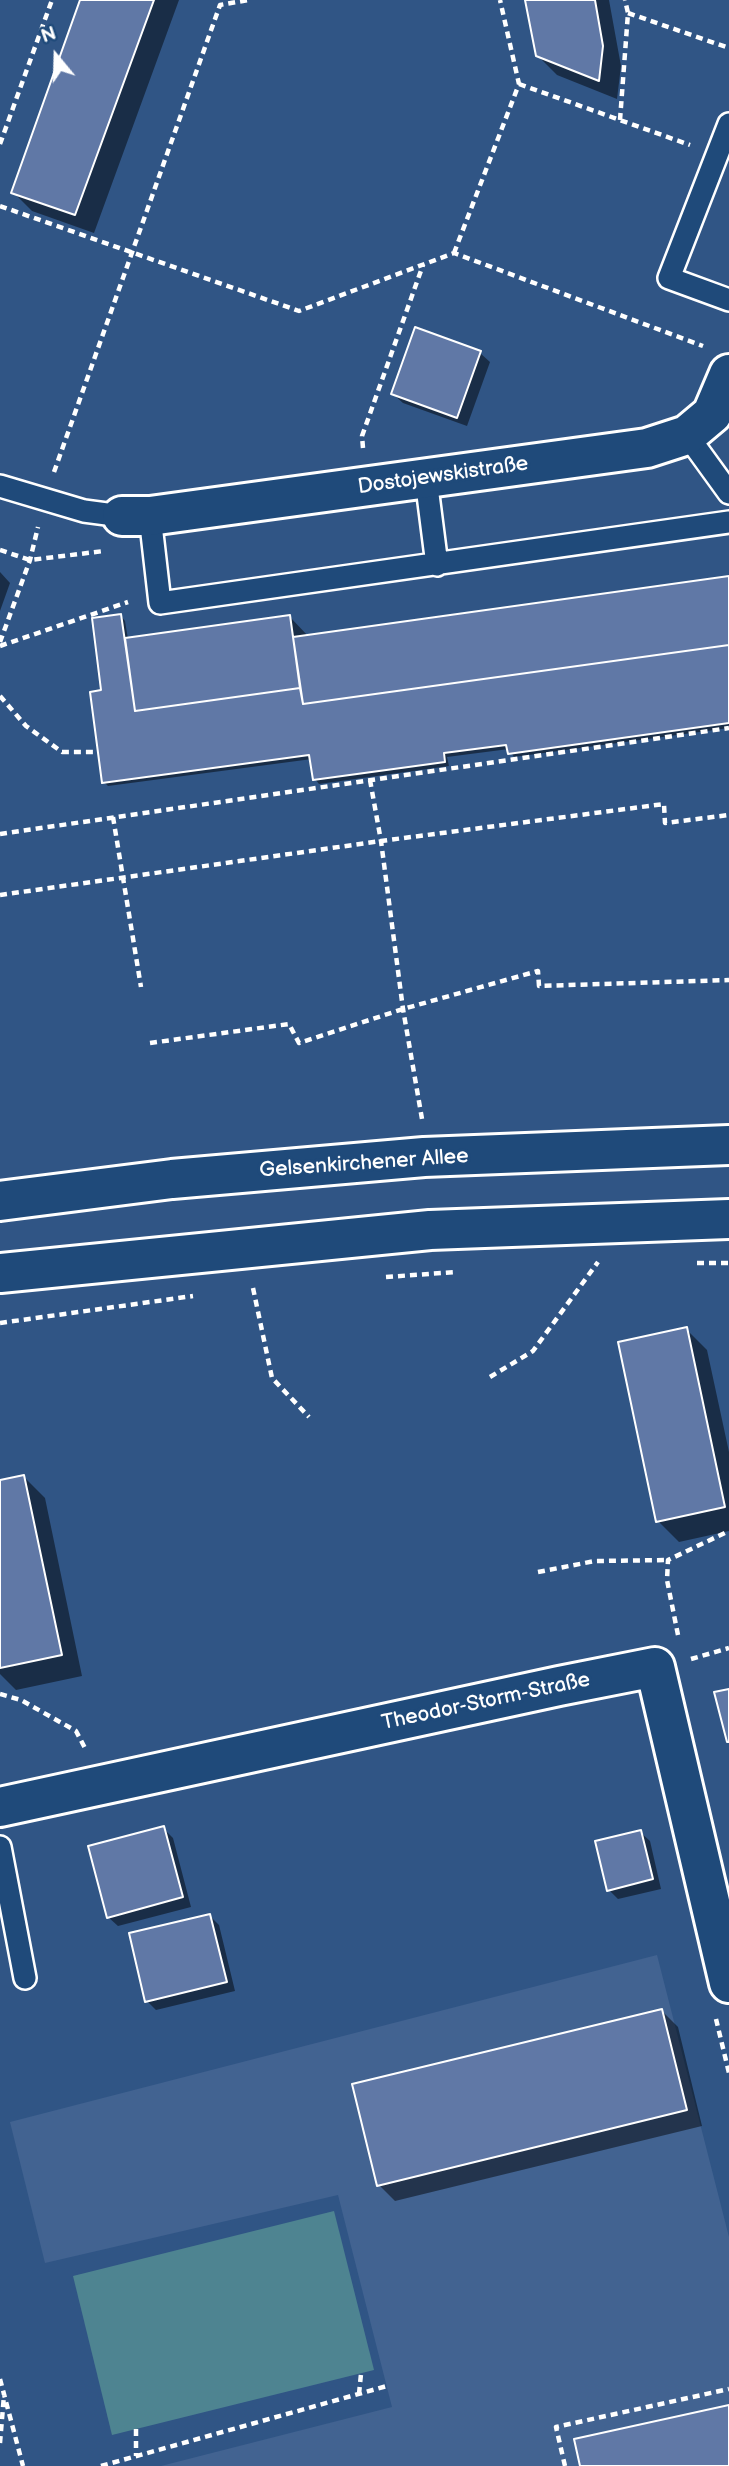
<!DOCTYPE html>
<meta charset="utf-8">
<style>
body{margin:0}
#map{position:relative;width:729px;height:2466px;overflow:hidden;background:#305585;font-family:"Balsamiq Sans",sans-serif}
canvas{display:block}
.north{position:absolute;left:21px;top:21px;width:70px;height:70px;-webkit-text-stroke:5px #1f4a7a;paint-order:stroke;rotate:341deg;font-size:19px;font-weight:700;line-height:28px;text-align:center;color:#fff}
.north::after{content:'';display:block;margin:auto;width:24px;height:32px;background:#fff;clip-path:polygon(50% 0,100% 100%,50% 72%,0 100%)}
</style>
<div id="map">
<canvas width="729" height="2466"></canvas>
<div class="north">N</div>
</div>
<script>
const context = document.querySelector('canvas').getContext('2d');
context.lineJoin = 'round';
function fill(path, color) { context.fillStyle = color; context.fill(path, 'evenodd'); }
const toPath = rows => new Path2D(rows.map(r => 'M' + r).join(''));
function strokePath(path, color, width, dash) { context.strokeStyle = color; context.lineWidth = width; context.lineCap = dash ? 'butt' : 'round'; context.setLineDash(dash || []); context.stroke(path); }
function drawText(font, color, halo, rows, align = 'center') {
  context.font = font + ' "Balsamiq Sans",sans-serif'; context.lineWidth = 6; context.setLineDash([]); context.textBaseline = 'middle'; context.strokeStyle = halo; context.fillStyle = color; for (const [text, x, y, turn = 0] of rows) {
    context.save(); context.translate(x, y); context.rotate((+turn || 0) * Math.PI / 180); context.textAlign = isNaN(turn) ? turn : align; if (halo) context.strokeText(text, 0, 0); context.fillText(text, 0, 0); context.restore();
  }
}
fill(toPath([
 [657,1955,729,2237,729,2466,161,2466,392,2407,338,2195,45,2263,10,2122]
]), '#426391');
fill(toPath([
 [334,2211,374,2370,112,2435,73,2276]
]), '#4e8491');
fill(toPath([
 [82,0,179,0,94,233,32,211,13,192],
 [527,0,609,0,621,66,617,99,557,75,537,55],
 [480,353,490,362,467,426,403,403,393,394],
 [0,572,10,583,0,611],
 [729,578,729,728,514,757,509,749,447,757,449,766,319,784,315,779,312,759,108,786,104,782,103,691,121,616,125,621,128,639,290,617,309,637],
 [686,1329,707,1350,729,1452,729,1531,679,1542,658,1521],
 [24,1477,45,1498,82,1676,16,1690,0,1674,0,1482],
 [163,1828,173,1838,191,1907,118,1926,108,1917],
 [640,1832,650,1841,661,1889,618,1899,609,1890],
 [210,1916,219,1925,235,1991,156,2010,147,2001],
 [662,2011,678,2027,702,2126,395,2201,379,2185]
]), '#0007');
const building = toPath([
 [80,0,154,0,75,215,11,193,80,0],
 [525,0,595,0,603,46,599,81,536,56,525,0],
 [415,327,481,351,457,418,391,394,415,327],
 [729,576,729,645,303,704,293,637,729,576],
 [121,614,135,711,300,688,303,704,729,645,729,723,508,754,506,745,444,753,445,762,313,780,309,755,102,783,90,692,101,690,92,618,121,614],
 [290,615,300,688,135,711,125,638,290,615],
 [687,1327,725,1507,656,1522,618,1342,687,1327],
 [24,1475,62,1655,0,1668,0,1480,24,1475],
 [729,1689,729,1742,727,1742,714,1692,729,1689],
 [164,1826,183,1897,107,1918,88,1846,164,1826],
 [641,1830,653,1879,607,1891,595,1841,641,1830],
 [210,1914,227,1982,145,2002,129,1933,210,1914],
 [662,2009,687,2110,377,2186,352,2084,662,2009],
 [729,2405,729,2466,580,2466,574,2439,729,2405]
]);
fill(building, '#6078a6');
strokePath(building, '#fff', 2);
const lane = toPath([
 [729,124,669,278,729,300],
 [687,435,729,493],
 [426,479,437,565],
 [0,486,84,511,122,516],
 [150,516,160,603,729,522],
 [0,1847,25,1978]
]);
const street = toPath([
 [122,516,150,516,647,448,687,435,712,414,729,374],
 [0,1807,559,1686,655,1667,729,1983]
]);
const secondary = toPath([
 [0,1201,172,1179,424,1157,729,1145],
 [0,1273,430,1230,729,1219]
]);
strokePath(lane, '#fff', 26);
strokePath(street, '#fff', 44);
strokePath(secondary, '#fff', 44);
strokePath(toPath([
 [628,13,729,48],
 [519,84,690,145],
 [620,120,628,13,625,0],
 [0,144,52,0],
 [0,206,299,311,454,253,703,346],
 [454,253,519,84,500,0],
 [363,448,362,436,423,265],
 [54,472,220,5,248,0],
 [0,550,30,560,104,551],
 [0,642,30,560,38,527],
 [0,646,128,602],
 [0,696,26,726,62,752,98,752],
 [370,780,381,841,403,1009,422,1119],
 [113,817,141,987],
 [0,834,729,728],
 [0,895,381,841,664,804,665,823,729,815],
 [150,1043,289,1024,299,1043,403,1009,538,971,539,986,729,980],
 [697,1263,729,1263],
 [386,1277,455,1272],
 [253,1288,272,1378,309,1417],
 [0,1323,193,1296],
 [490,1377,533,1351,598,1262],
 [538,1572,595,1561,668,1560],
 [678,1635,667,1580,668,1560,729,1531],
 [691,1659,729,1648],
 [0,1694,21,1700,76,1731,85,1748],
 [716,2019,729,2073],
 [0,2379,23,2466],
 [359,2394,361,2374],
 [136,2429,136,2456],
 [0,2443,4,2395],
 [101,2466,387,2386],
 [565,2466,556,2427,729,2389]
]), '#fff', 4.5, [7, 5]);
strokePath(lane, '#1f4a7a', 21);
strokePath(street, '#1f4a7a', 38);
strokePath(secondary, '#1f4a7a', 38);
drawText('21px', '#fff', '#1f4a7a', [
 ["Dostojewskistraße",443,476,-8],
 ["Gelsenkirchener Allee",364,1164,-4],
 ["Theodor-Storm-Straße",486,1702,-12]
]);
</script>
